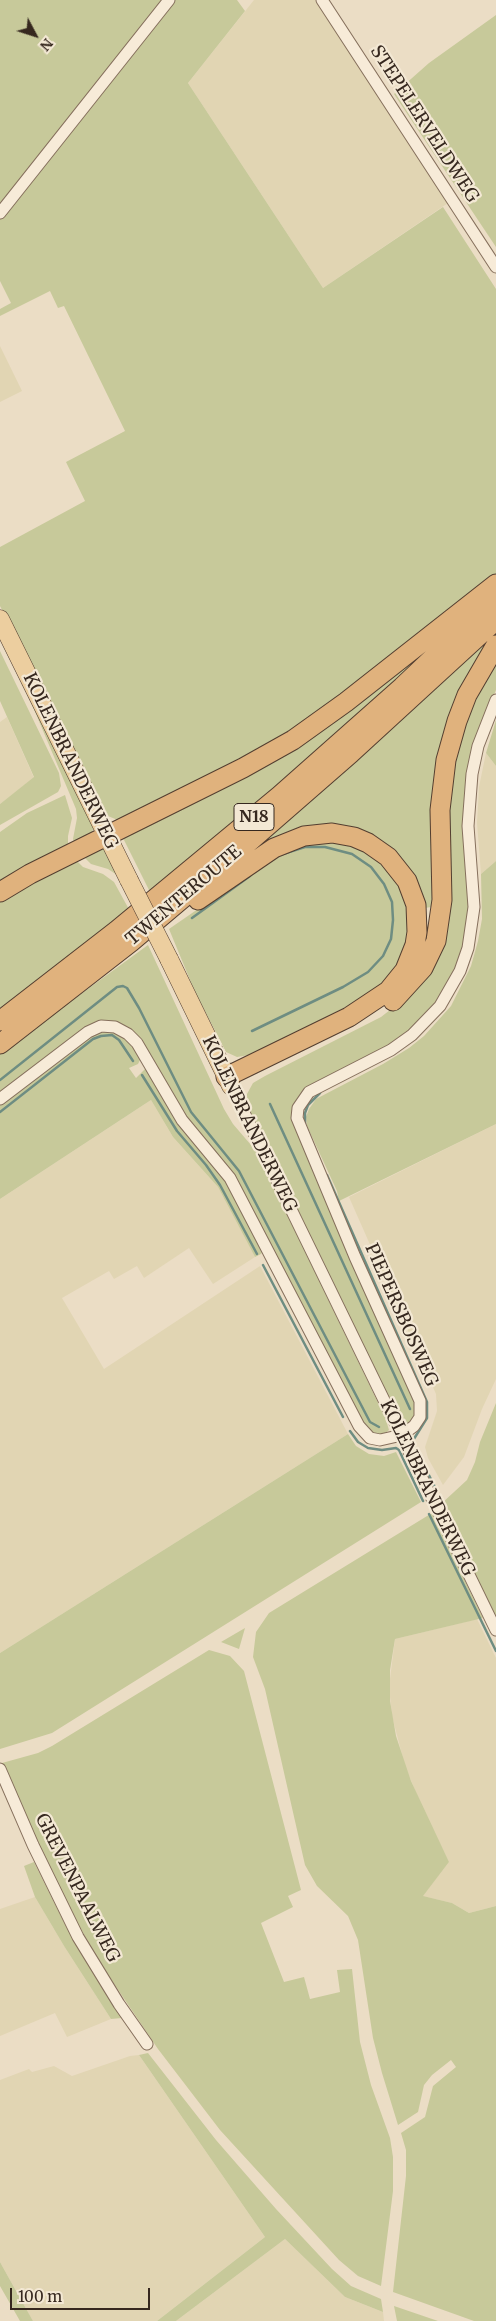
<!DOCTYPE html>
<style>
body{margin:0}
#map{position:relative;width:496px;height:2321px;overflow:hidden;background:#ebddc5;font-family:Merriweather,serif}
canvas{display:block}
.north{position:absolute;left:10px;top:10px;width:50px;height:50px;-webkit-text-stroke:4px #f3e8d4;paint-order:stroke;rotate:130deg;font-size:14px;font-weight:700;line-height:20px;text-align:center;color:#36281f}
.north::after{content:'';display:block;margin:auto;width:18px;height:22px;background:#36281f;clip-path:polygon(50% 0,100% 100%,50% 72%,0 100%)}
.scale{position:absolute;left:10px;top:2288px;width:140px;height:22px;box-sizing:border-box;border:2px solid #36281f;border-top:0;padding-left:6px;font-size:15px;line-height:18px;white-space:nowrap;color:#36281f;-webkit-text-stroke:4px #f3e8d4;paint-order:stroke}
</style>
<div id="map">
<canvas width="496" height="2321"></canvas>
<div class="north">N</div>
<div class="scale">100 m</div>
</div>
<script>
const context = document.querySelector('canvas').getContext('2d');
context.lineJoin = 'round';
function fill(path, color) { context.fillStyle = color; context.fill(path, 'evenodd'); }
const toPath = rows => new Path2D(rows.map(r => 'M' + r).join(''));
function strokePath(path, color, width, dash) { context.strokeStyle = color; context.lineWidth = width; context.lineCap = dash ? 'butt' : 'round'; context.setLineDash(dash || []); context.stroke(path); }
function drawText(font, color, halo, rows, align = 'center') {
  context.font = font + ' Merriweather,serif'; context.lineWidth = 4.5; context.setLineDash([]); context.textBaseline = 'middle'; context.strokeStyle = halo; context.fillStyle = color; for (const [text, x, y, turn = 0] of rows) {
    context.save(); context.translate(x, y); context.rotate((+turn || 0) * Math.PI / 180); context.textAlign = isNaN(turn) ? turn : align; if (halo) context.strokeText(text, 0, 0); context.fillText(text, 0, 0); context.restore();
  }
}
fill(toPath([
 [254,0,318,0,448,203,323,288,188,83],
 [0,346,22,391,0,402],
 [7,717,34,778,0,804,0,722],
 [486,753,496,766,496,861,481,874,477,823,479,787],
 [151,1100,173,1137,218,1187,255,1257,213,1284,189,1248,144,1278,137,1266,114,1279,109,1271,62,1298,104,1369,260,1266,348,1434,0,1653,0,1199],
 [496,1124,496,1379,482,1409,464,1457,443,1485,428,1458,425,1447,437,1411,436,1394,349,1197],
 [477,1619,496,1658,496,1906,469,1913,452,1903,422,1896,449,1862,426,1817,405,1766,392,1716,389,1687,395,1639],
 [35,1897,64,1946,111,2019,67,2037,55,2013,0,2036,0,1909],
 [139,2055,265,2237,157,2321,33,2321,0,2262,0,2080,29,2069,32,2072,54,2066,72,2076,130,2056],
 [285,2239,345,2297,383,2312,384,2321,176,2321]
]), '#e1d5b3');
fill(toPath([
 [0,0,165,0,0,208],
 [174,0,237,0,245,11,188,83,323,288,443,207,496,289,496,580,316,721,120,821,108,816,0,606,0,547,85,501,66,462,125,431,64,306,58,308,50,291,0,316,0,309,11,303,0,281,0,219],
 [496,15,496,247,394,94,429,63],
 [496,630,496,638,466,687,436,856,432,907,424,908,354,834,238,859],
 [443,642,151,894,123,838,124,833,238,776,426,644],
 [0,651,59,773,61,786,58,792,0,825,0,804,34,777,0,701],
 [496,653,496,690,480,730,471,763,472,904,463,954,441,996,426,1015,412,1029,382,1050,312,1087,294,1119,296,1131,415,1399,416,1418,408,1424,400,1420,388,1400,246,1106,247,1094,253,1083,265,1076,381,1017,408,996,423,977,458,735],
 [25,688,94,825,92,833,76,847,73,839,77,818,76,809],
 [496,720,496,766,486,753],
 [65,795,72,818,68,836,68,846,0,889,0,832,27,813],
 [312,841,341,841,368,850,400,881,408,903,412,927,406,950,394,971,371,994,255,1054,237,1057,226,1052,195,992,169,929,279,853],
 [102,846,120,877,108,869,91,864,81,854],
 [72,856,83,867,103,874,114,882,131,913,0,1013,0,897],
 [496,861,496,1124,339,1201,337,1191,307,1126,306,1117,309,1109,316,1099,383,1064,409,1048,424,1036,451,1006,471,966,478,941,482,919,481,874],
 [148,945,224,1109,233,1124,257,1152,385,1417,389,1430,381,1437,366,1430,268,1247,186,1119,145,1046,112,1022,0,1094,0,1053],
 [104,1029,114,1031,130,1042,141,1058,138,1064,129,1068,136,1078,145,1069,150,1071,222,1173,263,1251,261,1254,255,1257,218,1187,173,1137,151,1100,0,1199,0,1102,81,1040],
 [496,1403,496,1619,441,1504,467,1480,475,1462,480,1442],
 [348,1434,356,1446,369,1454,384,1456,396,1452,421,1502,52,1733,0,1749,0,1653],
 [432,1513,483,1618,395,1639,390,1670,390,1701,396,1736,411,1781,449,1862,423,1896,452,1903,469,1913,496,1906,496,2321,474,2321,393,2292,406,2176,406,2150,401,2133,425,2117,433,2086,456,2067,451,2060,432,2075,424,2085,418,2112,398,2125,382,2073,373,2038,358,1940,348,1916,317,1886,305,1865,265,1689,253,1657,256,1632,269,1613],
 [245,1628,239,1649,221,1642],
 [209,1650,230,1656,244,1671,301,1890,288,1896,293,1907,261,1923,284,1982,304,1977,310,1999,340,1992,337,1970,352,1969,360,2042,371,2085,390,2138,393,2157,393,2191,381,2286,358,2276,339,2260,220,2130,158,2049,100,1963,54,1881,2,1763,38,1753,52,1746],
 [34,1862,67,1928,122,2018,111,2019,64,1946,35,1897,24,1866],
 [148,2053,216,2140,276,2209,332,2269,351,2286,381,2299,383,2312,345,2297,285,2239,176,2321,157,2321,265,2237,139,2055],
 [0,2262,15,2289,33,2321,20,2321,0,2286],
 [394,2306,438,2321,397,2321]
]), '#c7c99a');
strokePath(toPath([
 [192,918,250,876],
 [252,1031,343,987,368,972,383,956,391,939,393,920,392,902,384,884,371,867,352,854,325,847,305,847,283,854],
 [142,1075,177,1131,206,1165,220,1185,257,1254],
 [0,1080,117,987,123,986,127,988,139,1008,191,1112,239,1171,370,1422,379,1427],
 [270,1104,410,1409],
 [0,1112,93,1039,101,1036,112,1035,119,1040,133,1061],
 [305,1124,305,1113,308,1105,320,1093],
 [327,1175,427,1402,427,1418,412,1442,436,1489],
 [263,1265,343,1417],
 [350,1431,358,1442,368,1448,382,1450,396,1448,399,1450,423,1501],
 [429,1514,496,1651]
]), '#6e8d82', 2.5);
const minor = toPath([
 [322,0,496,267],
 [0,213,169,0],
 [231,1086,496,1630],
 [0,1099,88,1032,101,1026,115,1027,128,1034,137,1043,182,1120,230,1178,359,1426,370,1438,380,1440,402,1435,414,1426,420,1417,420,1401,355,1257,297,1118,298,1108,309,1092,391,1050,412,1035,440,1006,460,971,468,948,474,907,468,826,472,774,478,746,496,700],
 [0,1769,33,1845,78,1937,119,2004,147,2044]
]);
const primary = toPath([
 [0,619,129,880],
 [169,959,231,1086]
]);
const trunk = toPath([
 [0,892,30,874,243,768,293,740,346,702,496,584],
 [198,900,274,848,304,836,332,833,354,837,368,843,388,857,407,881,416,905,417,932,415,945,405,970,388,991,349,1017,226,1077],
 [393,1001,423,968,436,941,442,900,440,810,446,760,457,721,467,695,496,645],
 [0,1021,116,931,279,796,402,687,496,598],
 [0,1044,131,942,241,849,351,753,496,620]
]);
strokePath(minor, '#856f5c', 13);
strokePath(primary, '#533e30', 19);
strokePath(trunk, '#533e30', 21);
strokePath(minor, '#f7ebd8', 11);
strokePath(primary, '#ecce9f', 18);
strokePath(trunk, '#e0b27d', 19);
const primaryBridge = toPath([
 [129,880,169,959]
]);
strokePath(primaryBridge, '#533e30', 19, []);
strokePath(primaryBridge, '#ecce9f', 18);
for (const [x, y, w] of [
 [254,817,40]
]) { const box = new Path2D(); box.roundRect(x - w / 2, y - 13.5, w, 27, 4); context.fillStyle = '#f3e8d4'; context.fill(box); strokePath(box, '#36281f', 1); }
drawText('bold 16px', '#36281f', null, [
 ["N18",254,817]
]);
drawText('18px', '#36281f', '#f3e8d4', [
 ["STEPELERVELDWEG",424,124,57],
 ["KOLENBRANDERWEG",70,761,64],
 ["TWENTEROUTE",184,896,-40],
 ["KOLENBRANDERWEG",249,1124,64],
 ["PIEPERSBOSWEG",401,1315,66],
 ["KOLENBRANDERWEG",427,1488,64],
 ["GREVENPAALWEG",77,1888,63]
]);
</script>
